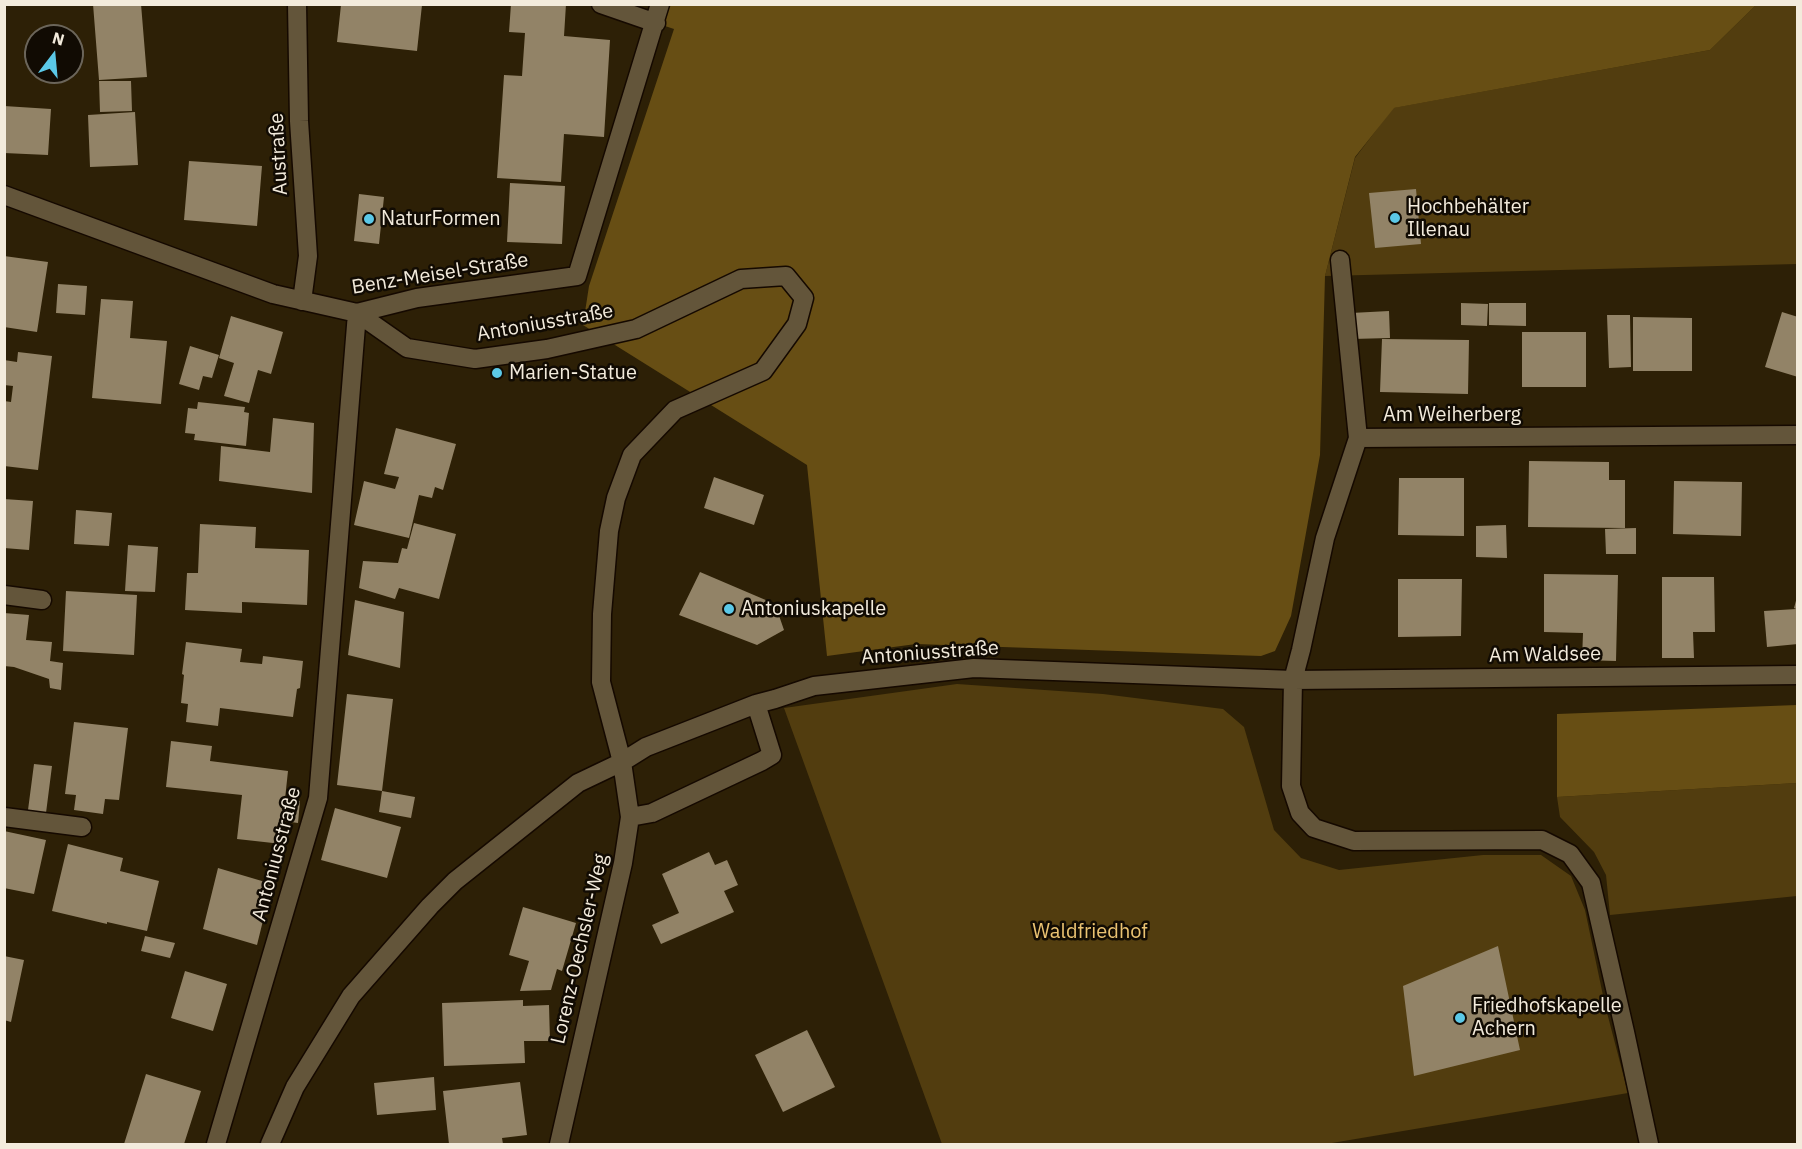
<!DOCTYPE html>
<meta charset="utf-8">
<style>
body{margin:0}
#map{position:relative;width:1802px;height:1149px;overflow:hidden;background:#2d2006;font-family:"IBM Plex Sans",sans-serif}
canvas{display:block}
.frame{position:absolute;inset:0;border:6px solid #f3ebdc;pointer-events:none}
.north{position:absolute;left:24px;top:24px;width:60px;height:60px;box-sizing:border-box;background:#110b03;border:2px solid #6b655a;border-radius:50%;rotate:16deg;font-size:16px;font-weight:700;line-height:24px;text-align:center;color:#f3ebdc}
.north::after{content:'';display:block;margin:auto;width:21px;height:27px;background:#5bc8e7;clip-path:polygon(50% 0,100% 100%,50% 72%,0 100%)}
</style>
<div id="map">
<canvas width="1802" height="1149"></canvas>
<div class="frame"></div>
<div class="north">N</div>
</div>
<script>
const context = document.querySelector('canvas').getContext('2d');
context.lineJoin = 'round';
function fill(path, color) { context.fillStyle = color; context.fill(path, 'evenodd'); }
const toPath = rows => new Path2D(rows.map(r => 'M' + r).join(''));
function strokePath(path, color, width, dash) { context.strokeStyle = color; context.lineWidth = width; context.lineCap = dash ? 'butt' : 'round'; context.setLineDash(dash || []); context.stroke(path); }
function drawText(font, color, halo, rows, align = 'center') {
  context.font = font + ' "IBM Plex Sans",sans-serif'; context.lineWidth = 5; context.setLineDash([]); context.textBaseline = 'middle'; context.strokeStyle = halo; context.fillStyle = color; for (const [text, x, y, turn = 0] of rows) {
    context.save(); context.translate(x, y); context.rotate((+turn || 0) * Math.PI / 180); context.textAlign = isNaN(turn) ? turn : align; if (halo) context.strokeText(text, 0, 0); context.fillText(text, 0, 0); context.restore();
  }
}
fill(toPath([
 [1756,5,1797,5,1797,264,1325,276,1355,158,1393,108,1710,50],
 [957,684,1103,694,1223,709,1244,727,1274,830,1301,858,1339,870,1483,855,1541,855,1571,876,1585,910,1605,1005,1628,1093,1332,1143,1332,1144,942,1144,784,708],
 [1797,783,1797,896,1610,915,1606,875,1594,852,1560,817,1557,797]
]), '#523d0f');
fill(toPath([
 [660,5,1756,5,1710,50,1394,108,1355,157,1325,276,1320,455,1291,616,1275,651,1261,656,916,644,827,656,807,465,583,325,589,286,674,29,656,23],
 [1797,705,1797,783,1557,797,1557,714]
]), '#674e14');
fill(toPath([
 [93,4,141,4,147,77,99,80],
 [511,4,566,4,564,36,610,40,604,137,564,134,561,182,497,178,504,75,522,76,525,33,509,32],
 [341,5,422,5,417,51,337,42],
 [99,81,131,81,132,111,100,112],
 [4,106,51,109,48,155,4,153],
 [135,112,138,165,90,167,88,115],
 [189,161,262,166,257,226,184,220],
 [510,183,565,186,562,244,507,242],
 [1416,189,1421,244,1375,248,1369,193],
 [359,194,384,197,379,244,354,241],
 [4,256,48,262,37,332,4,327],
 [58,284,87,286,85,315,56,313],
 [101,299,133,301,130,338,167,341,161,404,92,398],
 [1461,303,1488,304,1487,326,1461,325],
 [1489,303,1526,303,1526,326,1489,325],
 [1389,311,1390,338,1352,339,1351,313],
 [1782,312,1798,317,1798,377,1765,367],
 [1607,315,1630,315,1631,367,1609,368],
 [231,316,283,332,271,374,258,370,249,403,224,396,234,363,219,358],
 [1633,317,1692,318,1692,371,1633,371],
 [1522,332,1586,332,1586,387,1522,387],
 [1382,339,1469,340,1468,394,1380,392],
 [190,346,219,355,212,378,203,376,199,390,179,384],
 [18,352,52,356,38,470,4,466,4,401,11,402,13,386,4,385,4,360,17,362],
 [198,402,245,407,244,412,249,413,246,446,194,440,195,434,185,433,188,408,197,409],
 [273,418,314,423,312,493,219,481,221,446,270,452],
 [396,428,456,444,443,490,435,487,432,498,419,495,409,538,354,525,364,481,395,489,399,477,384,474],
 [1529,461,1609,462,1609,480,1625,480,1625,528,1528,527],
 [714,477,764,495,754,525,704,508],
 [1399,478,1464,478,1464,536,1398,535],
 [1674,481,1742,482,1741,536,1673,534],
 [4,499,33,501,29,550,4,548],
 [76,510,112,513,109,546,74,544],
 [414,523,456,534,439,599,399,588,395,599,359,588,363,561,398,563,402,548,407,549],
 [200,524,256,527,255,548,309,550,307,605,242,602,242,613,185,610,187,573,198,573],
 [1506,525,1507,558,1476,557,1476,526],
 [1636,528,1636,554,1606,554,1605,529],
 [128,545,158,547,155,592,125,591],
 [700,572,775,604,784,630,757,645,679,615],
 [1544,574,1618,575,1616,661,1582,660,1583,633,1544,632],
 [1662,577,1714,577,1715,632,1693,632,1694,658,1662,658],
 [1398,579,1462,579,1461,636,1398,637],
 [66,591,137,595,134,655,63,651],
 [1797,597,1798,609,1796,609,1798,644,1767,647,1764,611,1796,609,1794,608],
 [355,600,404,612,400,668,348,655],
 [4,613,29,615,26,640,52,642,50,661,63,663,61,690,50,688,49,679,14,667,4,666],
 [186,642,242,649,240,662,262,664,263,656,303,661,300,688,297,689,293,717,220,708,218,726,186,722,188,704,181,703,184,675,182,674],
 [347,694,393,699,382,791,415,797,411,818,379,812,382,791,337,785],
 [74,722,128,728,119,800,105,799,103,814,74,810,76,795,65,794],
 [171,741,212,746,210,761,288,771,285,799,300,801,298,823,284,821,282,844,237,839,242,795,166,787],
 [34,764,52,766,46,813,28,810],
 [335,808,401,827,387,878,321,860],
 [4,831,46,840,34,894,4,888],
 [68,844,123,858,120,871,159,881,147,931,107,922,107,924,52,911],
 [709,852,715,865,727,860,738,885,724,891,734,912,661,944,652,925,679,913,662,874],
 [218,868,272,884,257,945,203,929],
 [523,907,576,923,562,971,557,969,551,990,520,991,529,961,509,955],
 [145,936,175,943,170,958,141,951],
 [1498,946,1520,1050,1414,1076,1403,986],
 [4,956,24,960,11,1022,4,1020],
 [185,971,227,984,213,1031,171,1018],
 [523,1000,523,1006,549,1005,550,1041,524,1041,525,1063,444,1066,442,1003],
 [807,1030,835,1087,783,1112,755,1055],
 [146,1074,201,1091,184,1144,124,1144],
 [434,1077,436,1110,377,1115,374,1083],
 [520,1082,527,1135,502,1138,503,1144,449,1144,443,1091]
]), '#928367');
const minor = toPath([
 [297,4,299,121,308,256,302,301],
 [601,4,656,23],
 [4,195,273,294,357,313,417,298,577,276,660,4],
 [1340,260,1358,438,1325,538,1301,650,1293,680,1291,786,1300,813,1314,828,1354,841,1542,840,1570,854,1591,883,1625,1032,1649,1144],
 [357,313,407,348,475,359,547,349,636,329,741,279,786,276,804,298,797,324,763,371,675,410,632,455,616,498,609,531,602,614,601,682,622,762,630,817,623,863,559,1144],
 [1358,438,1798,435],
 [4,595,42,600],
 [4,817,82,827],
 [630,817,652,813,762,761,772,755,756,704],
 [216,1144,318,798,357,313],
 [270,1144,295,1087,351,996,430,906,455,881,578,783,622,762,646,747,756,704,775,699,814,686,974,668,1293,680,1798,675]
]);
strokePath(minor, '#150900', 21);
strokePath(minor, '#63553a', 18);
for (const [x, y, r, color] of [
 [1395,218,6,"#5bc8e7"],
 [369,219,6,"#5bc8e7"],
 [497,373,6,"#5bc8e7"],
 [729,609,6,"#5bc8e7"],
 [1460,1018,6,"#5bc8e7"]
]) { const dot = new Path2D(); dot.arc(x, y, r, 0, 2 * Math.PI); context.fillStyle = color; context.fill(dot); strokePath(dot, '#110b03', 2); }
drawText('20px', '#f3ebdc', '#110b03', [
 ["Austraße",279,154,-93],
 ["Benz-Meisel-Straße",440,274,-9],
 ["Antoniusstraße",545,323,-10],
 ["Am Weiherberg",1452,415],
 ["Antoniusstraße",930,653,-4],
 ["Am Waldsee",1545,655,-1],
 ["Antoniusstraße",277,854,-75],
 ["Lorenz-Oechsler-Weg",580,949,-77]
]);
drawText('20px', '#f3ebdc', '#110b03', [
 ["Hochbehälter",1407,207],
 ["Illenau",1407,230],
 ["NaturFormen",381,219],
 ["Marien-Statue",509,373],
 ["Antoniuskapelle",741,609],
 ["Friedhofskapelle",1472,1006],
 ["Achern",1472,1029]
], 'left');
drawText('20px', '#ebc372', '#110b03', [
 ["Waldfriedhof",1090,932]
]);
</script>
